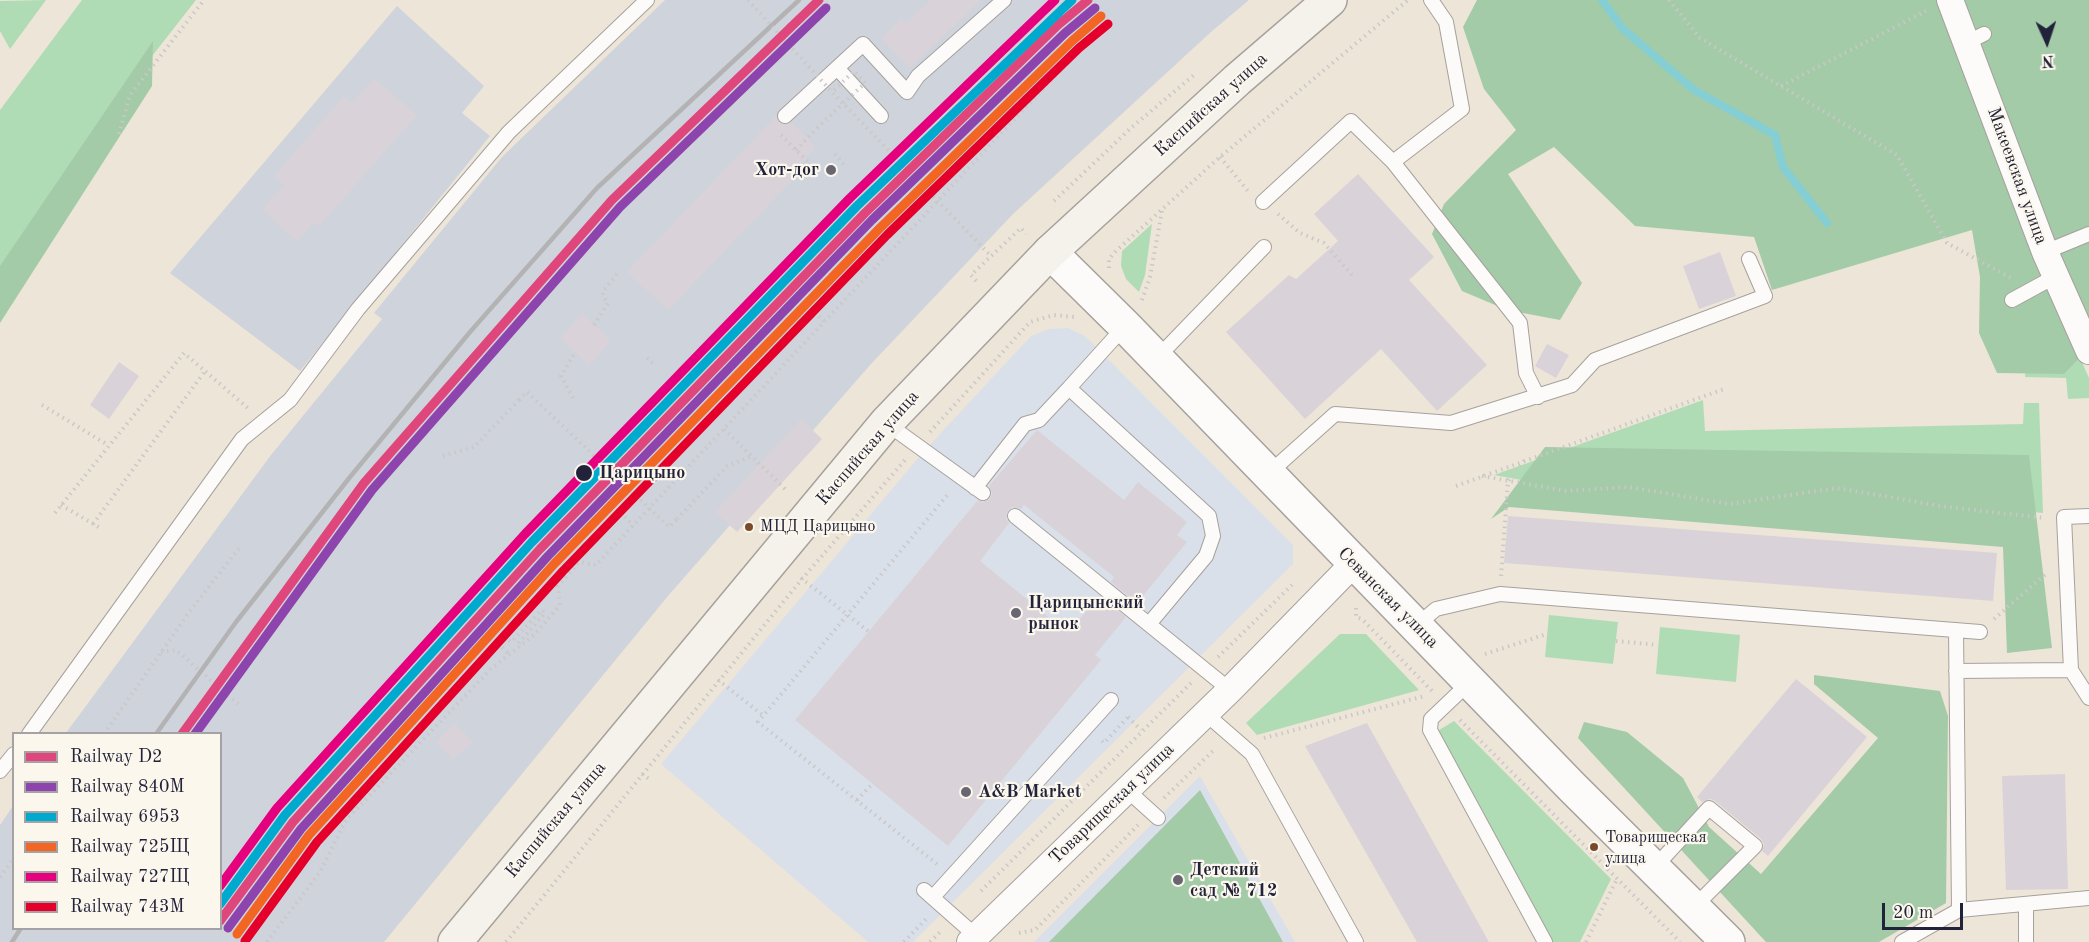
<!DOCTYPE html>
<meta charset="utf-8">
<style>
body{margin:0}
#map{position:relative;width:2089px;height:942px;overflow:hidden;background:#ede5d8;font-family:"Old Standard TT",serif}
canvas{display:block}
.legend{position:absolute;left:12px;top:732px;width:210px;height:198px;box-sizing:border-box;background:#fbf7ec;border:2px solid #a4a2a5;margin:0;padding:8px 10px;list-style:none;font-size:18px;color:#22223b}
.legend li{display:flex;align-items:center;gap:12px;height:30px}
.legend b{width:30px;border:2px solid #a4a2a5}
.north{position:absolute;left:2017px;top:12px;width:60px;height:60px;-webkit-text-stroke:4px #fbf7ec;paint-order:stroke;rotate:177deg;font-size:16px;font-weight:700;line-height:24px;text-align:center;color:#22223b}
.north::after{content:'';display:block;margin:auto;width:21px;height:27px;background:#22223b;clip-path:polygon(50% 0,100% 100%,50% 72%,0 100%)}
.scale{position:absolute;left:1882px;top:903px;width:81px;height:27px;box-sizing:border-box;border:3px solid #22223b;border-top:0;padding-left:8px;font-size:18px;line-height:21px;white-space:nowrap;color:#22223b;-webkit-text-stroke:4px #fbf7ec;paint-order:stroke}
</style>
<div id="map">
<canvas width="2089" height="942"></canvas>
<ul class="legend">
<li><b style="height:8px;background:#df477c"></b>Railway D2</li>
<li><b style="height:8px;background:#8e44ad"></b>Railway 840М</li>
<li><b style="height:8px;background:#00a9ce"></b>Railway 6953</li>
<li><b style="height:8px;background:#f26522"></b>Railway 725Щ</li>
<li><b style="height:8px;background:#e5007d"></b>Railway 727Щ</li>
<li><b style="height:8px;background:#e4002b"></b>Railway 743М</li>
</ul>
<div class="north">N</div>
<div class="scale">20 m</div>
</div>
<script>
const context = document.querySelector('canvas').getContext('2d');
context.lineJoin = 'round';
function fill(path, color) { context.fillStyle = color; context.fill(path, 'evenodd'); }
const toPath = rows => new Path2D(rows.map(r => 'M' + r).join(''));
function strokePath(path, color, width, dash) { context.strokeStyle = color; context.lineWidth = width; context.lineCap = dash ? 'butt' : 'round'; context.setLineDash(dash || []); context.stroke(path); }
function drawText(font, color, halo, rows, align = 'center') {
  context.font = font + ' "Old Standard TT",serif'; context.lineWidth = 4.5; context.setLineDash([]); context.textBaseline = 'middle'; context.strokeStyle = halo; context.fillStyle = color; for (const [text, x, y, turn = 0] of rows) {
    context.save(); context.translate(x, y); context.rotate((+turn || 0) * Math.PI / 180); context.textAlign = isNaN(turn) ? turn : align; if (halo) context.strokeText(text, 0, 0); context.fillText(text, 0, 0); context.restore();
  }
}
fill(toPath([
 [1068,328,1085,336,1293,545,1293,564,913,942,868,942,661,764,924,451,1031,336,1049,329],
 [1200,776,1295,942,1034,942]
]), '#dae0ea');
fill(toPath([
 [665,0,1249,0,1211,32,1013,214,871,364,668,596,384,942,0,942,0,825,13,806,14,928,220,928,220,734,66,733,271,455,382,319,374,313,502,157],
 [397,6,484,86,462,113,490,136,300,371,170,273]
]), '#cfd3db');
fill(toPath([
 [46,0,10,49,0,31,0,1],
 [82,0,196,0,120,97,0,303,0,110],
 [1152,224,1145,275,1139,292,1126,279,1121,266,1122,251],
 [2057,306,2089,378,2089,398,2068,399,2066,378,2025,377,2028,322],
 [1703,400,1705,431,2023,424,2024,403,2039,403,2043,513,1948,504,1565,488,1494,475],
 [1549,615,1618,622,1613,664,1545,657],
 [1660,627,1740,635,1736,682,1656,674],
 [1340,634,1366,634,1419,690,1257,735,1246,723],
 [1454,721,1611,879,1580,942,1550,942,1434,733]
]), '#b0dcb5');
fill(toPath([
 [1477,0,2089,0,2089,348,2064,374,1997,373,1979,333,1980,277,1972,230,1772,290,1754,237,1635,226,1554,147,1508,174,1582,283,1560,320,1507,310,1462,291,1432,234,1444,204,1516,130,1484,89,1463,27],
 [153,41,152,86,0,323,0,266],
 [1545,447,2029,455,2052,648,2007,653,2003,547,1509,507,1491,519],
 [1814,675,1940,691,1948,716,1946,903,1879,942,1766,942,1578,738,1584,722,1627,732,1683,778,1709,827,1761,874,1878,738,1814,684],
 [1200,790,1283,942,1049,942]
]), '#a3cba8');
strokePath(toPath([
 [1602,0,1622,28,1694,90,1775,135,1783,167,1827,223]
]), '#85ced3', 8);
fill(toPath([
 [931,0,981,0,910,68,881,38,901,19,906,24],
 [374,78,417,115,319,226,314,222,297,241,262,210,284,185,274,176,344,96,352,103],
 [776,116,782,124,791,122,816,147,790,173,795,177,668,310,627,272],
 [1358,174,1434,257,1409,280,1487,365,1437,411,1381,349,1305,419,1226,332,1289,275,1296,279,1338,241,1314,214],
 [1720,252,1736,296,1699,309,1683,266],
 [582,314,611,341,589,365,560,338],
 [1547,344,1569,355,1556,378,1535,366],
 [119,362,139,376,109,419,90,405],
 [801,419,822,439,737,532,715,512],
 [1037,430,1124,500,1138,482,1187,522,1177,535,1187,542,1137,603,1111,582,1114,577,1024,505,1021,509,1012,507,1008,511,1006,519,1009,523,980,561,1068,633,1099,596,1126,617,1095,655,1101,660,948,846,795,720,978,500,983,502,990,499,992,493,989,486],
 [1508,516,1997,553,1993,601,1504,563],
 [1796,679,1867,737,1768,856,1762,851,1764,844,1761,839,1715,801,1710,799,1702,802,1697,797],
 [454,723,473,742,453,759,436,742],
 [1367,723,1489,942,1417,942,1305,746],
 [2065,774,2068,889,2006,890,2002,776]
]), '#d9d3d9');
const service = toPath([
 [1968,42,1984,34],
 [837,68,881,116],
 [785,116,863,44,907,92,918,76,1004,0],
 [1393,162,1520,323,1526,373,1538,397],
 [1263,202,1351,121,1393,162,1462,109,1446,22,1431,0],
 [2045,252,2089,234],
 [2012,300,2056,276],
 [1125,326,1069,388,1209,516,1213,536,1206,556,1149,624],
 [1156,359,1264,247],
 [886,423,983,493],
 [1268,474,1335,414,1451,423,1572,385,1595,360,1765,296,1749,259],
 [975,488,1025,424,1039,420,1069,388],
 [1015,516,1230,690],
 [2089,516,2064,517,2071,670,2089,698],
 [1416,626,1436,609,1500,594,1980,632],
 [1956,630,1959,910],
 [1956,671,2071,670],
 [1471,681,1431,719,1430,730,1545,942],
 [1206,714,1252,754,1356,942],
 [29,734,242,439,290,400,358,309,509,132,647,0],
 [0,771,14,754],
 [1127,790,1158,818],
 [1655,867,1709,808,1755,846,1694,907],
 [924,890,976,936],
 [933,897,1111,700],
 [2026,904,2026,942],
 [1902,942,1959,910,2089,898]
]);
const minor = toPath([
 [1950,0,2045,252,2089,351],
 [970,942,1230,690,1354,563]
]);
const tertiary = toPath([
 [1050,252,1125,326,1572,787,1728,942]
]);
const secondary = toPath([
 [455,942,886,423,1050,252,1237,80,1330,0]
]);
strokePath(service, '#a6a19d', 16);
strokePath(minor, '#a6a19d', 28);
strokePath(tertiary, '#a6a19d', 36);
strokePath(secondary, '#a6a19d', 36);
strokePath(toPath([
 [1669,0,1700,38,1897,155,1947,243,2011,278],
 [1781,86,1926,11],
 [119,134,130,95,204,0],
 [781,135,819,173],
 [796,150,817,128],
 [835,154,845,166],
 [1220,157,1248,191],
 [1054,201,1132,127,1194,75],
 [1278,214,1300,233,1324,243,1352,275],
 [1109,268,1109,259,1116,251,1220,157,1408,0],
 [976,281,971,275,1021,228,1026,234],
 [1142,300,1150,277,1162,211],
 [810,308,824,321],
 [594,325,608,303,603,296,603,291,617,274,614,271],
 [647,358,655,365],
 [573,398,561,376,575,352],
 [42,405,108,445],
 [724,429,788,492],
 [930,432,1030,322,1054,315,1074,317],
 [443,456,474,447,519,400],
 [1482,476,1566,491,1628,487,1730,504,1837,488,1947,507,2045,518],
 [1456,486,1724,389],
 [61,505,102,529],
 [621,512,633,526],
 [55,513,184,353,249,409],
 [677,519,727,466,752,456],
 [93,524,205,371],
 [1501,576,1508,481,1525,460],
 [801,578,868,631],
 [1356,608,1356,617,1362,619,1432,691],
 [1994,619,2047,573],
 [504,637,511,642,542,610,545,613,516,646],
 [1616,641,1658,645],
 [498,643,509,654],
 [161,652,176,650,238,704],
 [1485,654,1547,634],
 [1218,657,1292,585],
 [718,680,764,716],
 [1128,717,1141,730],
 [1460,720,1680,942],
 [104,734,190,611,240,547],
 [1264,738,1425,696],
 [1102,741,1104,743,1128,717],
 [642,774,649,779],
 [1164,798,1215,749],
 [857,800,873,783],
 [937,864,758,722,949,493],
 [0,877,14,858],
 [981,891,1191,683],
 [1019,933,1035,930,1138,825],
 [267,942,320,872,346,820,491,669,535,634,560,605,558,586,579,562,596,565,1069,61],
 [506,942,802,579,905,460],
 [904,942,927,918],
 [930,942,942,930],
 [1586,942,1617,879]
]), '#cac8c7', 4, [1.5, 4.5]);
strokePath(service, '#fcfbf9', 14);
strokePath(minor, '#fcfbf9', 26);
strokePath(tertiary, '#fcfbf9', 33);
strokePath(secondary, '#f5f1eb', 33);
strokePath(toPath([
 [156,734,236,622,350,477,470,332,597,188,799,0],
 [12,942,21,928]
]), '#b4b3b4', 4.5);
strokePath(toPath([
 [748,0,832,92,991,256],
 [817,128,865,83,854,71,832,92],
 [519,400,527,392,669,527,677,519]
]), '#cac8c7', 4, [1.5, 4.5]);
strokePath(toPath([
 [182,734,364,483,612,200,819,0],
 [220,921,293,822,540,549,865,213,1058,25,1088,0]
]), '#df477c', 9);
strokePath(toPath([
 [195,734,372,490,620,207,826,8],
 [228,928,301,829,548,556,872,220,1065,33,1095,8]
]), '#8e44ad', 9);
strokePath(toPath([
 [220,904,285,815,532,542,857,206,1072,0]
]), '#00a9ce', 9);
strokePath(toPath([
 [237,934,309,835,555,563,880,228,1072,41,1101,16]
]), '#f26522', 9);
strokePath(toPath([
 [220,886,277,808,525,534,850,198,1055,0]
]), '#e5007d', 9);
strokePath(toPath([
 [245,941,317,842,563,571,887,235,1079,48,1108,24]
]), '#e4002b', 9);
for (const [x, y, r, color] of [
 [831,170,6,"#696672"],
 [584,473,9,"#22223b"],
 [749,527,5,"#7a4b2a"],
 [1016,613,6,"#696672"],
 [966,792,6,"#696672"],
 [1594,847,5,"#7a4b2a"],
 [1178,880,6,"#696672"]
]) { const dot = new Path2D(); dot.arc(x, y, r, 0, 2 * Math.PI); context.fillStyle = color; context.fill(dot); strokePath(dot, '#fbf7ec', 2); }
drawText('16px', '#22223b', '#fbf7ec', [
 ["МЦД Царицыно",760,527],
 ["Товарищеская",1605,838],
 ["улица",1605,859]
], 'left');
drawText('18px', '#22223b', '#fbf7ec', [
 ["Каспийская улица",1211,105,-42],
 ["Макеевская улица",2017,176,70],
 ["Каспийская улица",868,448,-49],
 ["Севанская улица",1388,598,45],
 ["Товарищеская улица",1112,804,-44],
 ["Каспийская улица",556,820,-50]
]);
drawText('bold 18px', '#22223b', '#fbf7ec', [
 ["Хот-дог",819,170,"right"],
 ["Царицынский",1028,603],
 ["рынок",1028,624],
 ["A&B Market",978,792],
 ["Детский",1190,870],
 ["сад № 712",1190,891]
], 'left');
drawText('bold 18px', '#22223b', '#fbf7ec', [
 ["Царицыно",599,473]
], 'left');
</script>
